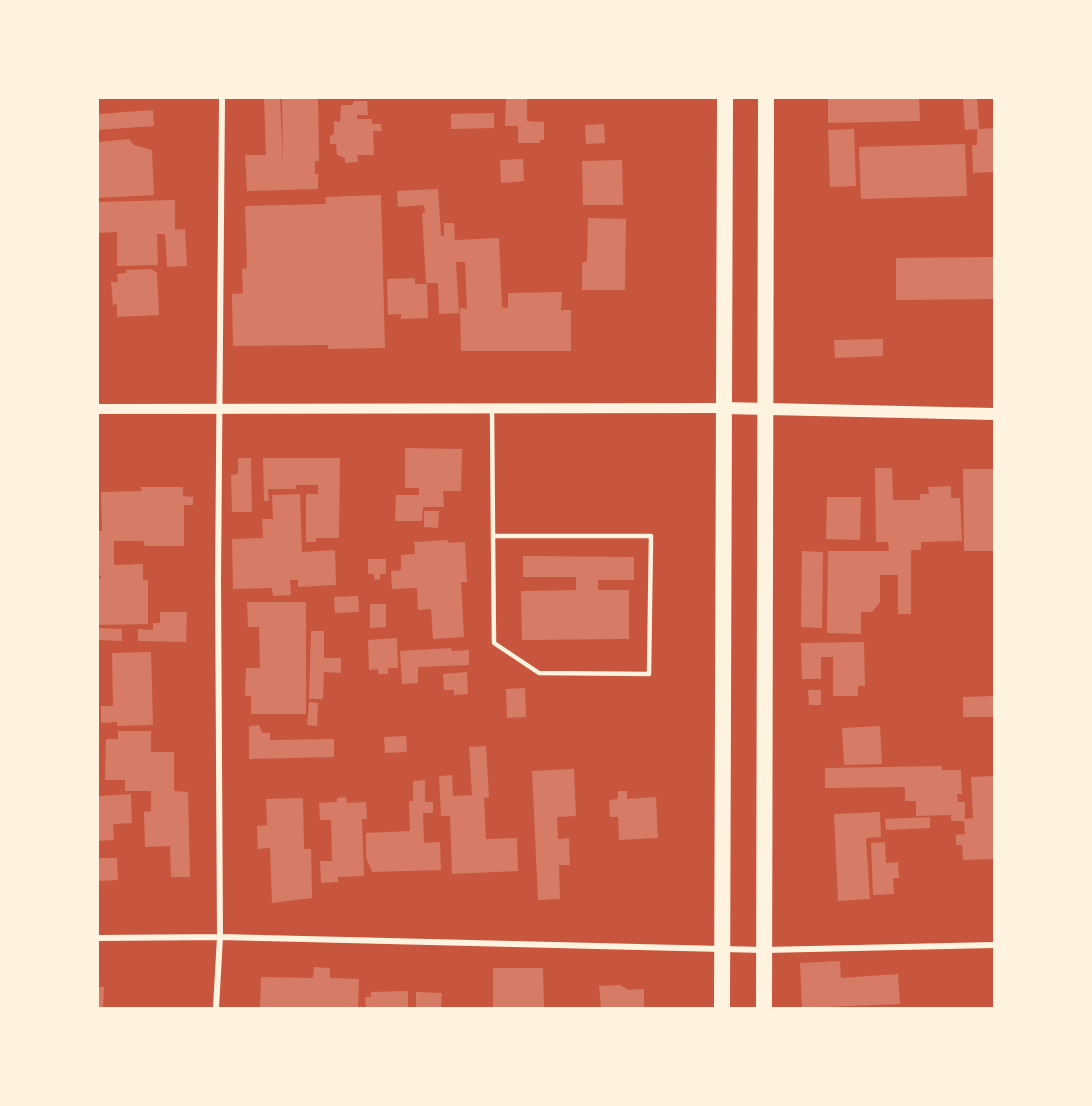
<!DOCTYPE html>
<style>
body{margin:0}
#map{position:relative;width:1092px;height:1106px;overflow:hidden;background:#c8553d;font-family:"Noto Sans",sans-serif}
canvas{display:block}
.frame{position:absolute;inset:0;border:99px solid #fff3e0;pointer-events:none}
</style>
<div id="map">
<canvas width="1092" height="1106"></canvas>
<div class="frame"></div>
</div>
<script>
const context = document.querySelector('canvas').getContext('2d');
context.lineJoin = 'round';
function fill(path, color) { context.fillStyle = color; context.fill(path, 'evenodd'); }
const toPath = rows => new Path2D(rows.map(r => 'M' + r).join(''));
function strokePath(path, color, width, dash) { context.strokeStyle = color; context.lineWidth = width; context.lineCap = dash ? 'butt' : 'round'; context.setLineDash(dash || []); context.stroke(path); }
fill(toPath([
 [264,98,280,98,283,164,282,98,318,98,319,161,315,161,315,174,318,174,318,189,247,191,245,155,266,155],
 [506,98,527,98,527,121,544,122,544,140,540,140,540,143,518,143,518,126,505,126],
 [828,98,919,98,920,121,828,123],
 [963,98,977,98,979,129,994,128,994,172,973,173,972,145,977,145,977,129,965,130],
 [354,101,367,101,368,115,357,115,357,119,372,119,372,124,381,124,382,131,373,131,374,155,357,155,358,162,345,163,345,158,337,155,336,144,330,144,330,136,334,134,334,121,340,122,341,105,352,105],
 [153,110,154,126,98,130,98,114],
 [494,113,494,128,451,129,451,114],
 [604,124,605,143,586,144,585,125],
 [854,129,856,186,830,187,828,130],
 [129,139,134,145,152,150,154,195,98,198,98,142],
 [965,144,967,196,861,199,859,147],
 [523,159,524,181,501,183,500,160],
 [622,160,623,205,583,205,582,161],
 [438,189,441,236,444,236,444,223,454,223,455,240,499,238,502,307,508,308,508,293,562,292,561,310,571,310,571,351,461,351,460,308,467,309,465,262,456,262,459,313,439,314,438,283,426,283,422,213,425,213,424,205,398,207,397,191],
 [381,195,385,348,328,349,328,345,233,346,232,294,243,293,242,269,247,268,245,206,326,204,325,197],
 [175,200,175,230,185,229,187,266,167,267,165,234,157,234,158,265,117,266,117,232,98,233,98,202],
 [588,218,626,219,625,290,582,290,582,263,587,261],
 [994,257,994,299,896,300,896,258],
 [151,269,157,273,159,315,117,317,117,304,113,305,111,282,118,282,117,274,126,273,126,270],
 [415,278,415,284,427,284,428,318,401,319,401,314,388,315,387,279],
 [883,339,883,356,835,358,834,340],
 [405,448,462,449,461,491,443,491,444,507,423,507,422,521,395,521,396,495,419,495,419,488,405,488],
 [238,458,251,458,252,512,232,512,231,475,238,474],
 [263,458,340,458,339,538,316,538,316,542,306,542,306,494,318,494,318,485,296,485,296,489,268,489,269,501,264,501],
 [875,468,892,468,893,500,920,500,920,494,929,494,928,487,951,486,951,498,960,498,962,541,921,542,921,550,911,550,911,614,898,614,898,575,880,575,880,602,872,612,861,612,861,634,827,633,828,551,889,551,888,542,876,542],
 [963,469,994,469,994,551,964,551],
 [140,487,183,487,183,496,193,497,193,505,184,505,184,546,145,546,143,541,114,541,114,565,143,564,143,580,148,580,148,624,98,625,98,579,101,578,100,575,98,575,98,531,102,531,101,492,142,491],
 [300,494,302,552,335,550,336,585,298,587,298,580,290,580,291,595,273,596,272,588,233,589,232,539,263,538,262,519,273,519,272,495],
 [827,497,861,497,860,540,826,539],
 [424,511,439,511,438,528,424,527],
 [447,540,449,543,465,542,467,582,461,582,464,637,433,639,431,609,418,610,417,588,392,589,391,571,401,570,401,555,415,554,414,542],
 [802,551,823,552,822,628,801,627],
 [523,556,634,557,634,580,598,580,598,590,629,590,629,639,522,640,521,591,576,590,576,577,523,577],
 [368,559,386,559,386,574,380,574,380,579,375,580,373,574,368,574],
 [358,596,359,612,335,613,334,597],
 [247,602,306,602,306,714,251,714,251,696,245,696,246,668,260,668,259,627,248,627],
 [370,604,386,604,386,627,370,628],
 [160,612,187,612,186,642,138,641,138,629,153,630,153,623,160,623],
 [98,628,122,629,122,641,98,640],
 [311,631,324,631,324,658,341,658,341,673,324,672,323,699,309,699],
 [397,638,398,668,388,668,388,674,378,674,378,669,369,670,368,640],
 [864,642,865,686,858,686,858,696,833,696,833,657,821,657,821,679,802,679,801,643],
 [451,648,452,651,469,650,469,665,418,667,418,683,402,684,400,651],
 [151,652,153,725,117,726,117,722,101,723,101,706,113,706,112,653],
 [467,672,468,694,454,695,454,690,444,690,443,674],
 [525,688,526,717,507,718,506,689],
 [808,690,821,690,821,705,809,705],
 [994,696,994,717,963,717,963,697],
 [309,702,318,703,317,726,307,725],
 [259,725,262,733,270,733,270,740,334,739,334,757,249,759,249,726],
 [880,726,882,764,844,765,842,728],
 [118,731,151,731,151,752,174,752,174,791,188,792,190,877,171,877,170,846,145,847,144,812,151,811,151,791,125,791,125,780,105,780,106,739,118,739],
 [406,736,407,752,385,753,384,737],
 [486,746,489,797,484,798,486,839,517,838,518,871,452,874,450,816,441,816,439,776,452,775,453,796,472,795,469,747],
 [942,766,942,770,961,770,962,794,957,794,958,802,965,802,965,819,973,818,971,777,994,776,994,859,963,860,962,845,956,845,956,835,965,834,964,821,951,821,951,815,916,816,916,801,905,801,905,787,825,788,825,768],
 [574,769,576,816,557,817,558,839,569,838,570,865,559,865,560,899,538,900,532,771],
 [425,780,425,802,433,802,433,813,423,813,424,843,440,842,441,870,372,872,366,857,366,833,410,831,409,801,413,801,413,781],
 [618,791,627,791,627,799,656,797,658,838,619,840,618,817,610,817,609,800,618,799],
 [131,794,132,823,113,824,114,840,98,841,98,796],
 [346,797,347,803,366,802,367,819,362,819,364,876,338,877,338,882,321,883,320,861,332,861,331,820,320,820,319,803,337,802,337,798],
 [303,798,304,849,311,849,312,898,272,903,270,848,258,849,257,826,267,825,266,799],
 [880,812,881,837,866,838,870,899,838,901,834,814],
 [930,817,930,828,886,830,885,819],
 [885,842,886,863,898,862,899,878,893,878,894,894,873,895,871,843],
 [98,858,117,858,118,880,98,881],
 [840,961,841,978,898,974,900,1004,802,1008,800,963],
 [314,967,330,968,330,978,359,979,358,1008,260,1008,261,977,313,978],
 [493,968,543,968,544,1008,493,1008],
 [620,985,629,990,644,989,644,1008,601,1008,599,986],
 [98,987,104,987,103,1008,98,1007],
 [408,991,408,1008,366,1008,365,997,371,997,371,992],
 [416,992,442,993,441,1008,416,1008]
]), '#d67c66');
strokePath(toPath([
 [492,408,493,536,494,643,539,673,649,674,651,536,493,536]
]), '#fff3e0', 4.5);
strokePath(toPath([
 [98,938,220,937,764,950,994,945],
 [216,1008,220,937,218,580,222,98]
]), '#fff3e0', 6);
strokePath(toPath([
 [98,409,724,408]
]), '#fff3e0', 10);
strokePath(toPath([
 [724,408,994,414]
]), '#fff3e0', 12);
strokePath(toPath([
 [722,1008,725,98],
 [764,1008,766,98]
]), '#fff3e0', 16);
</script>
